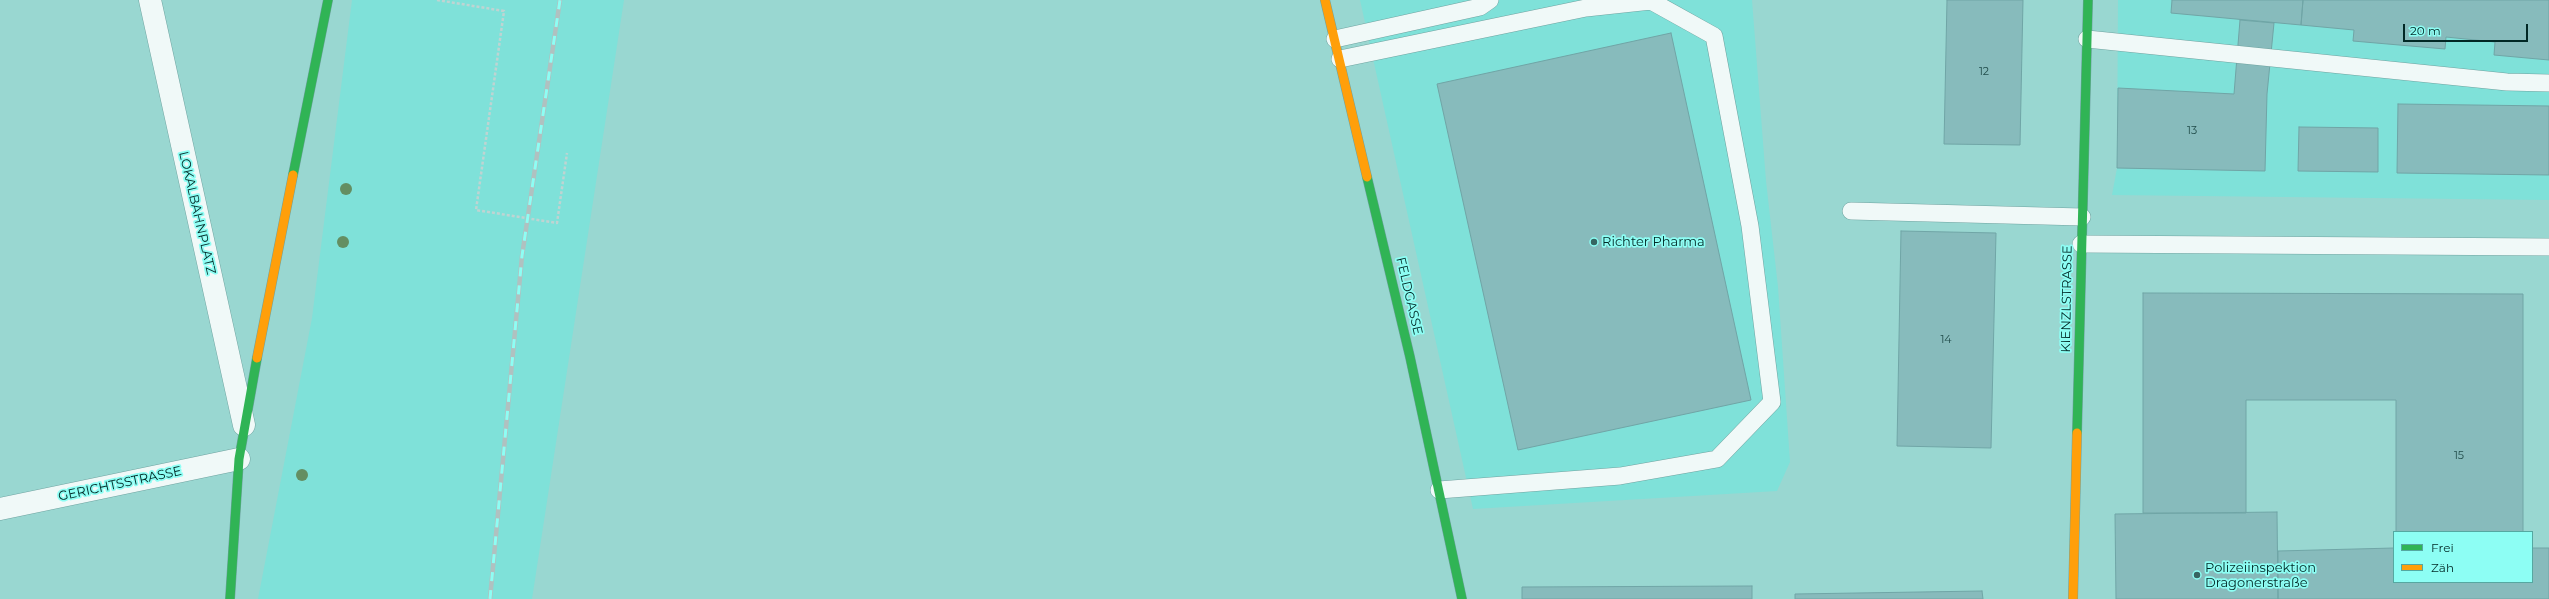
<!DOCTYPE html>
<meta charset="utf-8">
<style>
body{margin:0}
#map{position:relative;width:2549px;height:599px;overflow:hidden;background:#99d7d1;font-family:Montserrat,sans-serif}
canvas{display:block}
.legend{position:absolute;left:2393px;top:531px;width:140px;height:52px;box-sizing:border-box;background:#8dfef4;border:1px solid #55a8a1;margin:0;padding:5px 7px;list-style:none;font-size:12px;color:#012825}
.legend li{display:flex;align-items:center;gap:8px;height:20px}
.legend b{width:20px;border:1px solid #55a8a1}
.scale{position:absolute;left:2403px;top:24px;width:125px;height:18px;box-sizing:border-box;border:2px solid #012825;border-top:0;padding-left:5px;font-size:12px;line-height:14px;white-space:nowrap;color:#012825;-webkit-text-stroke:3px #8dfef4;paint-order:stroke}
</style>
<div id="map">
<canvas width="2549" height="599"></canvas>
<ul class="legend">
<li><b style="height:5px;background:#30b455"></b>Frei</li>
<li><b style="height:5px;background:#ff9f0a"></b>Zäh</li>
</ul>
<div class="scale">20 m</div>
</div>
<script>
const context = document.querySelector('canvas').getContext('2d');
context.lineJoin = 'round';
function fill(path, color) { context.fillStyle = color; context.fill(path, 'evenodd'); }
const toPath = rows => new Path2D(rows.map(r => 'M' + r).join(''));
function strokePath(path, color, width, dash) { context.strokeStyle = color; context.lineWidth = width; context.lineCap = dash ? 'butt' : 'round'; context.setLineDash(dash || []); context.stroke(path); }
function drawText(font, color, halo, rows, align = 'center') {
  context.font = font + ' Montserrat,sans-serif'; context.lineWidth = 3.5; context.setLineDash([]); context.textBaseline = 'middle'; context.strokeStyle = halo; context.fillStyle = color; for (const [text, x, y, turn = 0] of rows) {
    context.save(); context.translate(x, y); context.rotate((+turn || 0) * Math.PI / 180); context.textAlign = isNaN(turn) ? turn : align; if (halo) context.strokeText(text, 0, 0); context.fillText(text, 0, 0); context.restore();
  }
}
fill(toPath([
 [352,0,624,0,532,599,258,599,312,318],
 [1360,0,1752,0,1766,181,1778,287,1790,462,1777,491,1473,509],
 [2118,0,2549,0,2549,200,2112,195,2117,168]
]), '#7fe1d9');
const building = toPath([
 [1947,0,2023,0,2020,145,1944,144,1947,0],
 [2172,0,2303,0,2301,25,2171,13,2172,0],
 [2303,0,2549,0,2549,60,2494,55,2495,42,2446,37,2445,49,2353,41,2354,30,2301,25,2303,0],
 [2240,20,2274,23,2267,94,2265,171,2117,168,2118,88,2234,94,2240,20],
 [1671,33,1751,400,1518,450,1437,84,1671,33],
 [2398,104,2549,106,2549,175,2397,173,2398,104],
 [2299,127,2378,128,2378,172,2298,171,2299,127],
 [1901,231,1996,233,1991,448,1897,446,1901,231],
 [2143,293,2523,294,2523,532,2396,532,2396,400,2246,400,2246,513,2143,513,2143,293],
 [2277,512,2278,599,2116,599,2115,514,2277,512],
 [2394,548,2394,582,2532,582,2532,548,2549,548,2549,599,2278,599,2278,551,2394,548],
 [1752,586,1752,599,1522,599,1522,587,1752,586],
 [1982,591,1983,599,1795,599,1795,594,1982,591]
]);
fill(building, '#87bbbc');
strokePath(building, '#70a5a6', 1);
const lane = toPath([
 [1335,39,1480,7,1490,0],
 [2087,39,2507,82,2549,83],
 [1340,59,1586,8,1651,1,1714,36,1750,226,1772,402,1717,459,1620,476,1439,490],
 [1851,211,2082,217],
 [2081,244,2549,247]
]);
const street = toPath([
 [150,0,244,425],
 [0,509,239,459]
]);
const fast = toPath([
 [293,175,328,0],
 [1367,177,1410,357,1462,599],
 [2077,433,2088,0],
 [230,599,239,459,257,358]
]);
const slow = toPath([
 [1325,0,1367,177],
 [257,358,293,175],
 [2073,599,2077,433]
]);
strokePath(lane, '#6fa3a0', 18);
strokePath(street, '#6fa3a0', 23);
strokePath(fast, '#6fa3a0', 10);
strokePath(slow, '#6fa3a0', 10);
strokePath(toPath([
 [437,0,504,11,476,210,557,223,567,153]
]), '#bfd4d2', 2.5, [3, 2]);
strokePath(lane, '#f0f9f8', 17);
strokePath(street, '#f0f9f8', 22);
strokePath(fast, '#30b455', 9);
strokePath(slow, '#ff9f0a', 9);
const rail = toPath([
 [490,599,522,256,560,0]
]);
strokePath(rail, '#b0c1c0', 4.5);
strokePath(rail, '#8dfef4', 3, [9]);
context.fillStyle = '#648e62';
for (const [x, y] of [
 [346,189],
 [343,242],
 [302,475]
]) { context.beginPath(); context.arc(x, y, 6, 0, 2 * Math.PI); context.fill(); }
for (const [x, y, r, color] of [
 [1594,242,4,"#366561"],
 [2197,575,4,"#366561"]
]) { const dot = new Path2D(); dot.arc(x, y, r, 0, 2 * Math.PI); context.fillStyle = color; context.fill(dot); strokePath(dot, '#8dfef4', 1.5); }
drawText('11px', '#224d4b', null, [
 ["12",1984,72],
 ["13",2192,131],
 ["14",1946,340],
 ["15",2459,456]
]);
drawText('13px', '#012825', '#8dfef4', [
 ["LOKALBAHNPLATZ",197,213,77],
 ["FELDGASSE",1409,296,77],
 ["KIENZLSTRASSE",2067,299,-89],
 ["GERICHTSSTRASSE",120,484,-12]
]);
drawText('13px', '#012825', '#8dfef4', [
 ["Richter Pharma",1602,242],
 ["Polizeiinspektion",2205,568],
 ["Dragonerstraße",2205,583]
], 'left');
</script>
